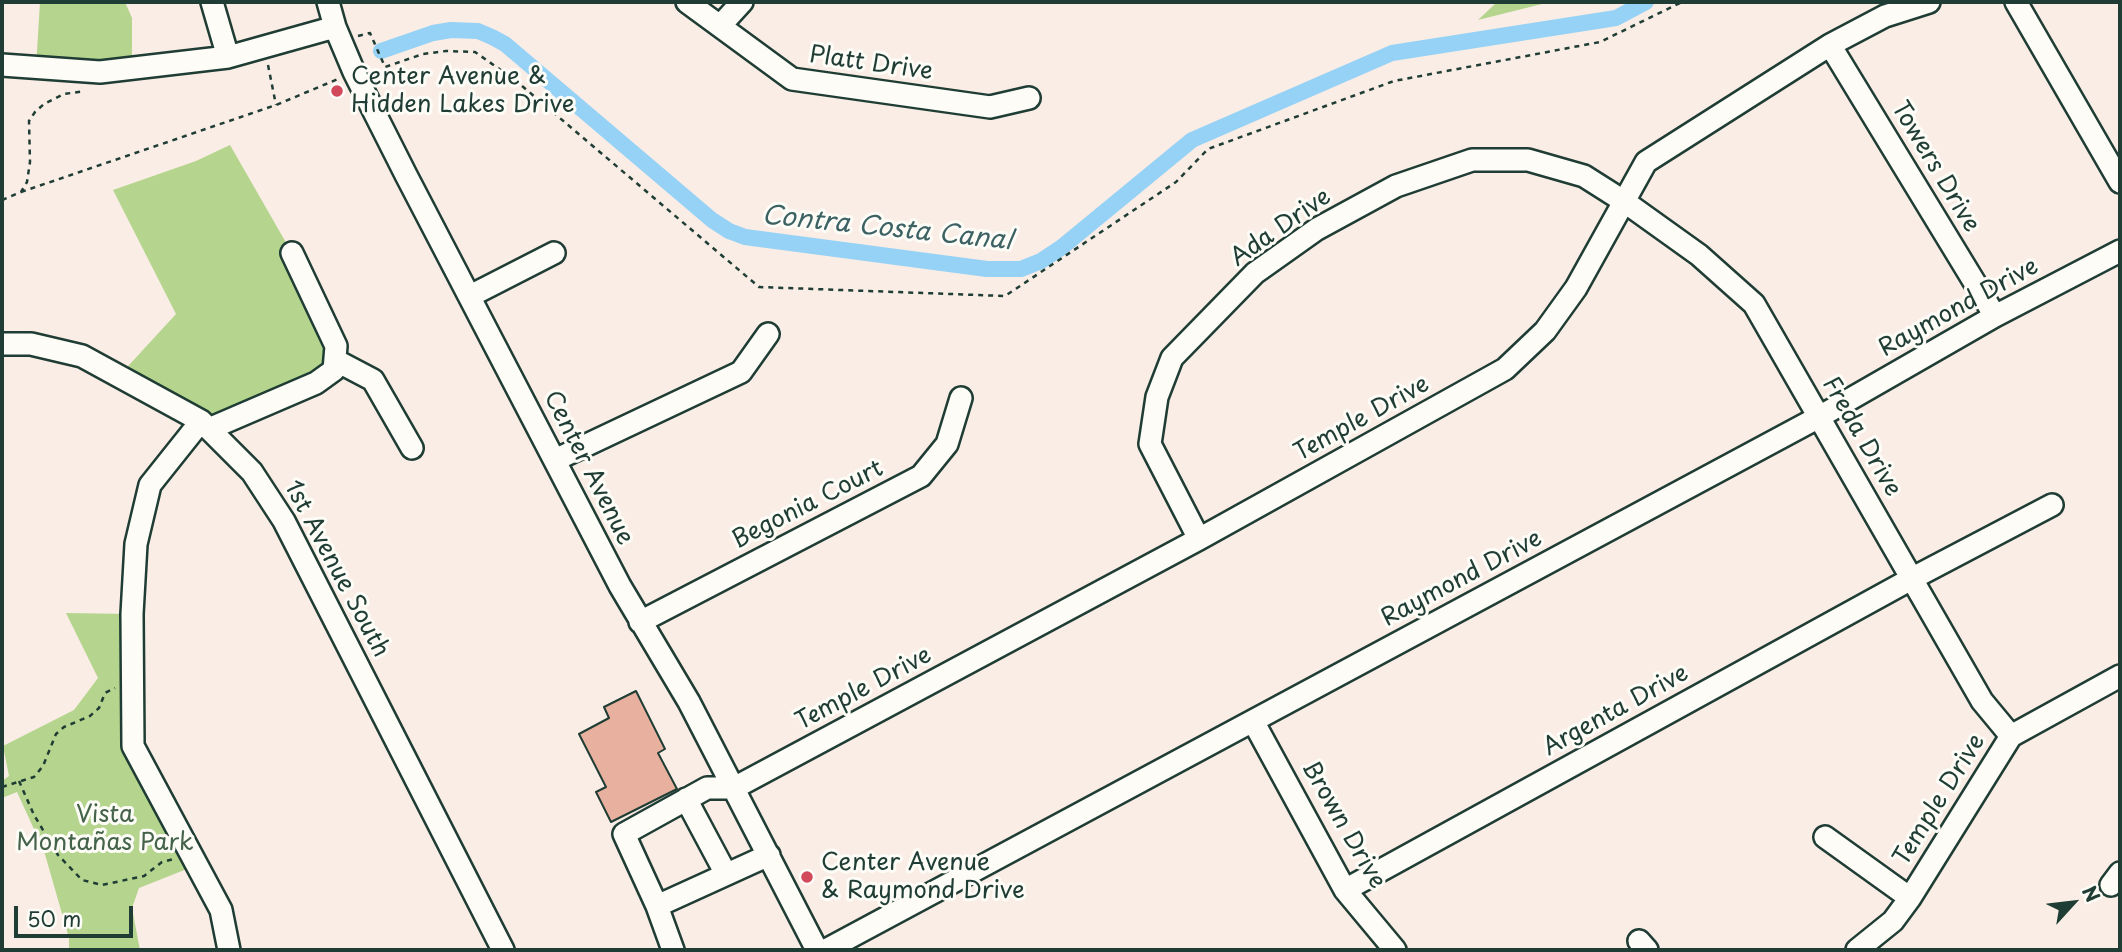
<!DOCTYPE html>
<meta charset="utf-8">
<style>
body{margin:0}
#map{position:relative;width:2122px;height:952px;overflow:hidden;background:#f9ede5;font-family:"Playpen Sans",sans-serif}
canvas{display:block}
.frame{position:absolute;inset:0;border:4px solid #1f3d34;pointer-events:none}
.north{position:absolute;left:2038px;top:868px;width:70px;height:70px;-webkit-text-stroke:5px #fdfcf7;paint-order:stroke;rotate:63deg;font-size:19px;font-weight:700;line-height:28px;text-align:center;color:#1f3d34}
.north::after{content:'';display:block;margin:auto;width:24px;height:32px;background:#1f3d34;clip-path:polygon(50% 0,100% 100%,50% 72%,0 100%)}
.scale{position:absolute;left:14px;top:906px;width:119px;height:32px;box-sizing:border-box;border:4px solid #1f3d34;border-top:0;padding-left:9px;font-size:21px;line-height:24px;white-space:nowrap;color:#1f3d34;-webkit-text-stroke:5px #fdfcf7;paint-order:stroke}
</style>
<div id="map">
<canvas width="2122" height="952"></canvas>
<div class="frame"></div>
<div class="north">N</div>
<div class="scale">50 m</div>
</div>
<script>
const context = document.querySelector('canvas').getContext('2d');
context.lineJoin = 'round';
function fill(path, color) { context.fillStyle = color; context.fill(path, 'evenodd'); }
const toPath = rows => new Path2D(rows.map(r => 'M' + r).join(''));
function strokePath(path, color, width, dash) { context.strokeStyle = color; context.lineWidth = width; context.lineCap = dash ? 'butt' : 'round'; context.setLineDash(dash || []); context.stroke(path); }
function drawText(font, color, halo, rows, align = 'center') {
  context.font = font + ' "Playpen Sans",sans-serif'; context.lineWidth = 6; context.setLineDash([]); context.textBaseline = 'middle'; context.strokeStyle = halo; context.fillStyle = color; for (const [text, x, y, turn = 0] of rows) {
    context.save(); context.translate(x, y); context.rotate((+turn || 0) * Math.PI / 180); context.textAlign = isNaN(turn) ? turn : align; if (halo) context.strokeText(text, 0, 0); context.fillText(text, 0, 0); context.restore();
  }
}
fill(toPath([
 [40,2,125,2,132,18,132,68,36,67],
 [1497,2,1550,2,1478,20],
 [230,145,292,253,334,370,209,429,119,376,176,314,113,190,196,161],
 [66,613,132,614,134,746,197,865,139,888,132,908,140,950,69,950,69,938,44,851,17,792,2,798,2,781,9,776,3,746,74,710,98,678]
]), '#b5d58e');
strokePath(toPath([
 [381,51,433,33,451,30,478,31,492,37,505,44,712,220,729,231,745,237,987,269,1021,269,1041,261,1062,247,1192,140,1392,53,1616,18,1646,2]
]), '#96d1f6', 16);
const building = toPath([
 [636,691,665,749,658,753,677,789,611,822,596,792,606,787,579,734,609,718,604,707,636,691]
]);
fill(building, '#e8b09f');
strokePath(building, '#1f3d34', 2);
const minor = toPath([
 [212,2,228,57],
 [328,2,335,27,354,72,406,175,620,586,689,702,817,950],
 [687,2,792,79,990,107,1029,98],
 [2016,2,2120,182],
 [720,26,742,2],
 [1830,45,1995,316],
 [2,65,100,72,228,57,335,27],
 [470,296,554,253],
 [2,344,31,344,82,356,201,421,252,472,284,521,503,950],
 [335,360,373,380,412,448],
 [201,421,150,485,136,544,132,614,133,746,221,910,229,950],
 [209,429,316,383,334,370,336,346,292,253],
 [555,460,741,372,768,334],
 [1199,539,1150,444,1157,397,1172,358,1255,273,1317,229,1396,186,1472,160,1528,160,1584,176,1625,202,1699,255,1754,304,1982,701,2011,736],
 [640,622,921,476,947,444,961,398],
 [1253,721,1345,890,1395,950],
 [686,799,726,874],
 [1825,837,1910,898],
 [2111,885,2120,873],
 [1345,890,1913,578,2052,505],
 [657,906,769,855],
 [1639,941,1647,950],
 [673,950,657,906,624,834,707,788,734,788,1199,539,1505,369,1545,331,1576,288,1646,162,1830,45,1885,16,1929,2],
 [826,950,1819,417,1995,316,2120,251],
 [1857,950,1893,921,1910,898,2011,736,2120,676]
]);
strokePath(minor, '#1f3d34', 26);
strokePath(toPath([
 [358,36,370,33,385,67,423,54,446,51,475,52,515,80,759,287,1005,296,1176,182,1208,149,1394,81,1600,42,1682,2],
 [268,65,276,105],
 [21,192,276,105,338,79],
 [2,200,21,192,27,182,30,162,29,121,35,112,44,104,64,94,85,91],
 [19,781,34,815,58,855,82,880,102,885,144,876,162,862,174,859],
 [2,787,34,777,43,766,56,734,64,727,90,716,99,708,105,693,115,688]
]), '#1f3d34', 2.5, [5, 5]);
strokePath(minor, '#fdfcf7', 21);
for (const [x, y, r, color] of [
 [337,91,7,"#d1495b"],
 [807,877,7,"#d1495b"]
]) { const dot = new Path2D(); dot.arc(x, y, r, 0, 2 * Math.PI); context.fillStyle = color; context.fill(dot); strokePath(dot, '#fdfcf7', 2.5); }
drawText('24px', '#1f3d34', '#fdfcf7', [
 ["Platt Drive",871,64,8],
 ["Towers Drive",1935,167,59],
 ["Ada Drive",1281,228,-35],
 ["Raymond Drive",1959,308,-29],
 ["Temple Drive",1362,419,-29],
 ["Freda Drive",1861,437,60],
 ["Center Avenue",588,468,63],
 ["Begonia Court",808,505,-27],
 ["1st Avenue South",336,569,62],
 ["Raymond Drive",1462,579,-28],
 ["Temple Drive",864,689,-28],
 ["Argenta Drive",1616,711,-29],
 ["Temple Drive",1940,800,-58],
 ["Brown Drive",1343,825,60]
]);
drawText('24px', '#1f3d34', '#fdfcf7', [
 ["Center Avenue &",351,77],
 ["Hidden Lakes Drive",351,105],
 ["Center Avenue",821,863],
 ["& Raymond Drive",821,891]
], 'left');
drawText('24px', '#44634a', '#fdfcf7', [
 ["Vista",105,815],
 ["Montañas Park",105,843]
]);
drawText('italic 26px', '#3d6264', '#fdfcf7', [
 ["Contra Costa Canal",887,229,6]
]);
</script>
